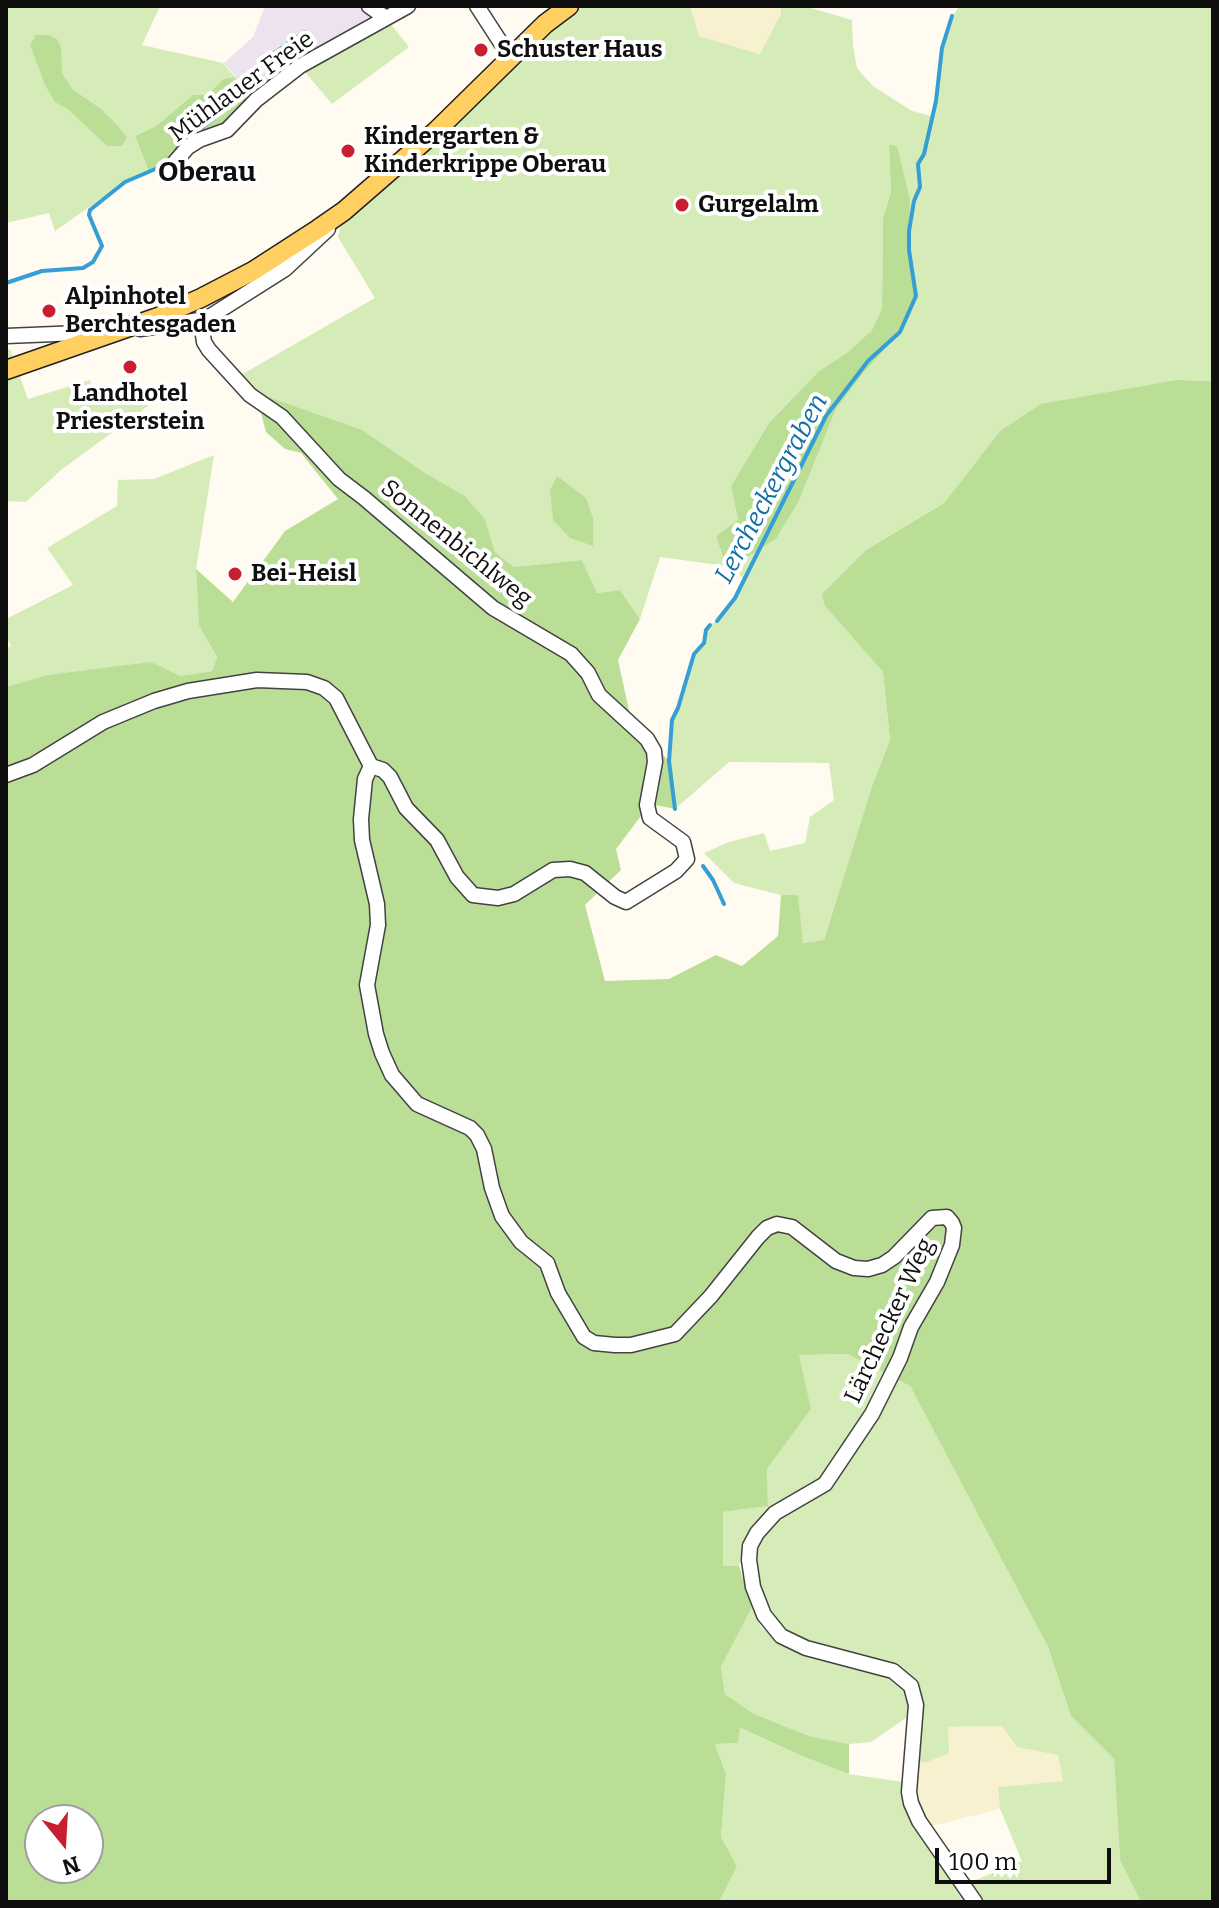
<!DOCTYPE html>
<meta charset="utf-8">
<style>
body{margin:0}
#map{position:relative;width:1219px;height:1908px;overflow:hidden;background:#fffbf1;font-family:Bitter,serif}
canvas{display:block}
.frame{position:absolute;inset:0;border:8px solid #0f0f0f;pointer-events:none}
.north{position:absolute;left:24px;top:1804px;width:80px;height:80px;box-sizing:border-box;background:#fff;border:2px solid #9f9f9f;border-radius:50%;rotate:162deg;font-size:22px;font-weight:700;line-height:32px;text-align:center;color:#0f0f0f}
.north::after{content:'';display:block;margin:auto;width:28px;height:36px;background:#c71f30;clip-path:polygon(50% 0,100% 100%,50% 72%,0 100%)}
.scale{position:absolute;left:935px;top:1848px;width:176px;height:36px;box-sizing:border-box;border:4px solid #0f0f0f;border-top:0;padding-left:10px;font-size:24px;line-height:28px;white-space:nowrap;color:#0f0f0f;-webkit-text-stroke:6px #fff;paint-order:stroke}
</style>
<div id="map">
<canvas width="1219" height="1908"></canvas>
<div class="frame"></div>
<div class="north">N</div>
<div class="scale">100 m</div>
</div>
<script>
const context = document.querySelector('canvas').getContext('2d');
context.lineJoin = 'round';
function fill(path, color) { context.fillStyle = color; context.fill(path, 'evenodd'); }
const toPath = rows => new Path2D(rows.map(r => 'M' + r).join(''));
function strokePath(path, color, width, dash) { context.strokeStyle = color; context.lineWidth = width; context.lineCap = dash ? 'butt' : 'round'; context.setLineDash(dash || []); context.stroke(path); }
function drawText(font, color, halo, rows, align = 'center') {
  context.font = font + ' Bitter,serif'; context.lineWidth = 8; context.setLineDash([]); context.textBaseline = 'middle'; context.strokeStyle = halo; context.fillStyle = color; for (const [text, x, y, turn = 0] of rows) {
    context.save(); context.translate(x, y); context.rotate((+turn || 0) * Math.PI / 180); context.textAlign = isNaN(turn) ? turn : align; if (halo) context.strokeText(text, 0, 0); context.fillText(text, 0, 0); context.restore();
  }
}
fill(toPath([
 [265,6,389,6,386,18,256,100,224,63,253,37]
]), '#ece3ee');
fill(toPath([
 [690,6,781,6,781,14,761,54,698,36],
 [1002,1726,1017,1747,1058,1754,1063,1781,998,1787,1000,1809,928,1827,914,1802,916,1759,947,1727]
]), '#f7f1cf');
fill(toPath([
 [6,6,160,6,142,45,223,63,235,77,223,79,208,94,193,95,156,126,135,136,149,172,125,182,55,231,49,213,6,223],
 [569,6,690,6,699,36,760,54,781,14,781,6,804,6,852,20,853,45,857,68,861,73,873,86,912,111,931,116,936,101,946,32,952,16,960,6,1213,6,1213,381,1177,380,1000,431,944,503,866,550,825,606,883,672,890,740,873,783,824,940,803,943,797,895,781,895,734,883,704,853,729,842,764,833,770,851,805,843,810,817,834,800,829,763,729,762,675,809,669,761,672,720,678,708,694,654,704,643,706,630,727,610,744,579,732,567,776,539,799,501,836,409,916,296,909,250,910,200,889,145,891,192,883,218,882,308,872,330,848,352,819,371,769,423,731,486,738,521,716,536,726,566,660,557,640,619,620,590,597,593,582,560,514,567,495,552,485,519,465,496,422,471,250,395,234,379,375,298,338,237,344,211],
 [386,18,409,47,332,104,300,66],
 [10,349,28,399,90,380,92,391,125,399,155,401,61,470,26,502,6,501,6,350],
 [214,455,196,569,199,626,217,657,212,671,180,676,151,663,47,675,6,687,6,649,11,646,6,636,6,619,73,585,47,548,117,506,118,480,154,479],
 [849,1354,889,1375,828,1474,745,1541,739,1566,723,1567,723,1512,768,1506,767,1469,811,1409,798,1355],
 [897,1379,910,1386,1048,1647,1071,1716,1114,1759,1120,1860,1141,1902,978,1902,966,1884,1022,1861,1000,1809,998,1787,1063,1781,1058,1755,1017,1747,1002,1726,948,1727,949,1753,927,1762,920,1762,916,1759,914,1684,785,1636,765,1612,752,1549,782,1514,816,1495],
 [752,1607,761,1627,779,1643,884,1673,904,1685,912,1710,906,1718,871,1742,849,1744,809,1736,754,1714,725,1694,721,1667],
 [739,1728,802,1756,849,1774,903,1782,972,1902,719,1902,737,1866,721,1837,726,1774,715,1744,738,1743]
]), '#d6ecb8');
fill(toPath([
 [36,35,49,35,57,39,61,48,62,73,72,89,101,109,117,125,127,137,122,146,107,146,69,110,55,102,45,85,30,45],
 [235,77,256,100,235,124,149,172,135,136,156,126,193,95,208,94,223,79],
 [889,145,897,146,910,200,909,250,916,296,900,332,863,373,836,409,799,501,776,539,732,567,726,566,716,536,738,520,731,486,769,423,819,371,848,352,872,330,882,308,883,218,891,192],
 [1177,380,1213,381,1213,1902,1141,1902,1120,1860,1114,1759,1071,1716,1048,1647,910,1386,848,1354,799,1355,811,1409,767,1469,768,1506,723,1512,723,1566,739,1566,752,1607,721,1667,725,1694,754,1714,809,1736,849,1744,849,1774,802,1756,740,1728,738,1743,715,1744,726,1774,721,1837,737,1866,719,1902,6,1902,6,687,47,675,151,662,180,676,212,671,217,657,199,626,196,569,233,602,285,531,338,499,301,453,285,449,266,432,261,413,250,395,271,398,362,430,422,471,465,496,485,519,495,552,514,567,582,560,597,593,620,590,640,619,618,660,632,724,669,761,675,809,650,804,616,849,621,870,585,905,605,981,669,979,716,955,742,966,778,936,781,895,798,895,803,943,824,940,873,783,890,740,883,672,825,606,822,594,866,550,944,503,1000,431,1041,404],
 [40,1820,88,1820,88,1868,40,1868],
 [557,476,586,498,593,518,593,546,570,538,553,520,550,490]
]), '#bade96');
strokePath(toPath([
 [387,9,389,6],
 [273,54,305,32],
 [6,283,42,271,83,268,93,262,102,246,89,215,90,210,125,182,160,167,170,159,180,145,217,116,221,99,228,91,246,81,263,62],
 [717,621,735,598,826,416,868,361,900,332,916,296,909,250,909,231,914,201,920,187,918,164,924,154,936,101,942,48,952,16],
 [675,809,669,761,672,720,678,708,694,654,704,643,706,630,710,625],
 [703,866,713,880,724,904]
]), '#359ed4', 4);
const minor = toPath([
 [369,6,386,18],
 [477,6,510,57],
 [168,170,188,147,199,140,227,130,256,100,300,66,408,6],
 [140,329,206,319,285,269,328,229],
 [6,336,104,332],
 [371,766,365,779,361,819,362,840,377,904,378,925,367,985,376,1034,382,1053,392,1075,417,1104,470,1128,477,1135,484,1149,492,1188,502,1216,521,1242,547,1263,558,1293,584,1337,594,1343,615,1345,631,1345,675,1334,711,1296,758,1237,767,1228,777,1224,792,1227,836,1261,854,1268,868,1269,882,1265,894,1257,932,1218,947,1217,952,1223,954,1228,952,1245,937,1282,911,1327,900,1358,872,1414,825,1484,775,1513,757,1533,750,1546,749,1560,753,1587,764,1615,781,1636,806,1648,893,1671,911,1686,916,1705,909,1792,911,1803,919,1821,975,1902],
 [6,775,33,765,103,722,154,701,188,691,257,680,307,682,324,688,336,698,371,766,383,770,390,777,406,808,437,840,457,877,473,895,498,898,514,894,553,870,570,869,585,873,615,897,626,902,676,871,687,859,683,842,650,818,647,805,655,762,654,751,647,739,599,695,588,673,571,654,493,608,364,498,339,479,282,417,250,395,209,350,204,342,201,322]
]);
const major = toPath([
 [6,370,158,317,201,298,253,271,318,229,344,211,436,131,545,24,569,6]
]);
strokePath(minor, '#424242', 17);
strokePath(major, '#202020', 21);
strokePath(minor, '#fff', 14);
strokePath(major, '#ffcf61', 18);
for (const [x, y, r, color] of [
 [481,50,8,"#c71f30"],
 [348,151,8,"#c71f30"],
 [682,205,8,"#c71f30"],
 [49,311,8,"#c71f30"],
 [130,367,8,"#c71f30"],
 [235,574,8,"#c71f30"]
]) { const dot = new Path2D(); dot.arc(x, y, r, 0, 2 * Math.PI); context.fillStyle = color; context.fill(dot); strokePath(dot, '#fff', 3); }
drawText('bold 24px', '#0f0f0f', '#fff', [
 ["Schuster Haus",497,50],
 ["Kindergarten &",364,137],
 ["Kinderkrippe Oberau",364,165],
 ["Gurgelalm",698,205],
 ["Alpinhotel",65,297],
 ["Berchtesgaden",65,325],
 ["Landhotel",130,394,"center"],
 ["Priesterstein",130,422,"center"],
 ["Bei-Heisl",251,574]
], 'left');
drawText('24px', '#0f0f0f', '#fff', [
 ["Mühlauer Freie",242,87,-36],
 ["Sonnenbichlweg",456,544,39],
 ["Lärchecker Weg",890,1321,-65]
]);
drawText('italic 26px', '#116fa8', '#fff', [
 ["Lercheckergraben",772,489,-62]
]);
drawText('bold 28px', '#0f0f0f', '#fff', [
 ["Oberau",207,173]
]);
</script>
